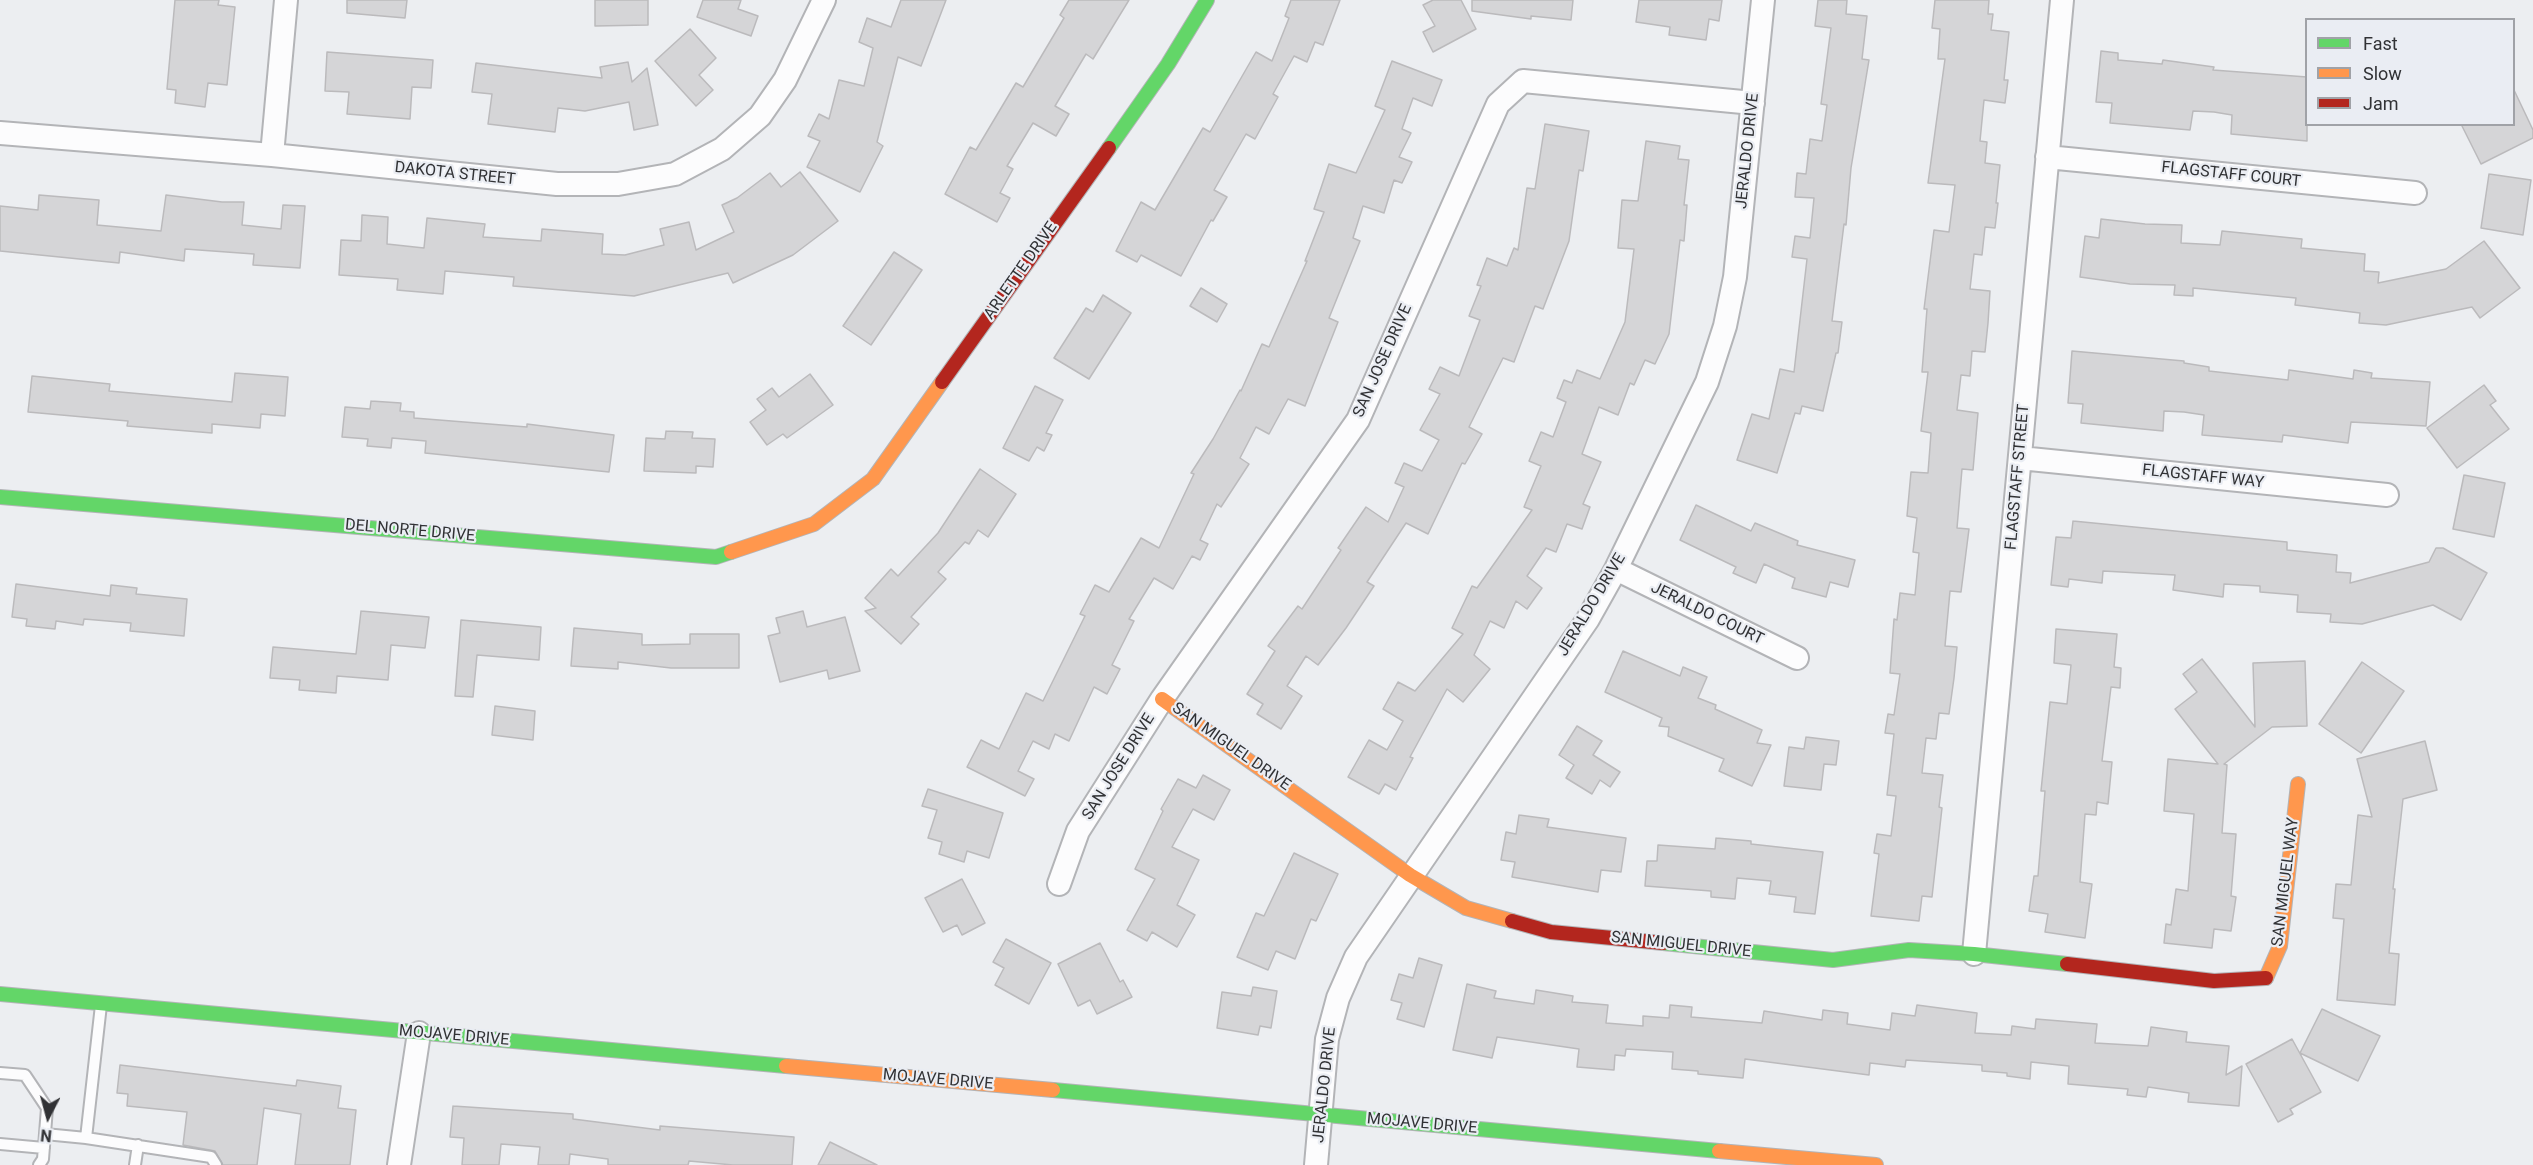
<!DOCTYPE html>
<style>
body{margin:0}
#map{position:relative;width:2533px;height:1165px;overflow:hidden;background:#eceef1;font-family:Roboto,sans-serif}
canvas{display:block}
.legend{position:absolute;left:2305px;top:18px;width:210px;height:108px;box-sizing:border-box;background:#eaedf3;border:2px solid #a0a2a7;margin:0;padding:8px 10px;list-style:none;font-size:18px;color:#313235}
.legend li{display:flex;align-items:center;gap:12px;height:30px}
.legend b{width:30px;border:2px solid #a0a2a7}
.north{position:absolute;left:18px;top:1087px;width:60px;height:60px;-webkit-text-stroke:4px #eaedf3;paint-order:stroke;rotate:186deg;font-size:16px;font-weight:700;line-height:24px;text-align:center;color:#313235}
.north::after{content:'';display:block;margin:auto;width:21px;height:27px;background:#313235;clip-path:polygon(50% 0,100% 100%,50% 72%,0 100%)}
</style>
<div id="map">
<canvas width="2533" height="1165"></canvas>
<ul class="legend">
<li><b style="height:8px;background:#63d668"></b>Fast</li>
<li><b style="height:8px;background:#ff974d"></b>Slow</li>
<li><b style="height:8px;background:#b3261e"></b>Jam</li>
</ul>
<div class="north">N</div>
</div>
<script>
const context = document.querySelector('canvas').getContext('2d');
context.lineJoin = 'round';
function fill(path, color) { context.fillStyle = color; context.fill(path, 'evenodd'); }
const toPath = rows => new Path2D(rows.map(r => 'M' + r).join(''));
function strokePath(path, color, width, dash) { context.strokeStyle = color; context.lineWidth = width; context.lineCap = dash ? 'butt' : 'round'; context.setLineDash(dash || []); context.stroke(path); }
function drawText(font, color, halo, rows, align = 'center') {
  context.font = font + ' Roboto,sans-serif'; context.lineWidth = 4.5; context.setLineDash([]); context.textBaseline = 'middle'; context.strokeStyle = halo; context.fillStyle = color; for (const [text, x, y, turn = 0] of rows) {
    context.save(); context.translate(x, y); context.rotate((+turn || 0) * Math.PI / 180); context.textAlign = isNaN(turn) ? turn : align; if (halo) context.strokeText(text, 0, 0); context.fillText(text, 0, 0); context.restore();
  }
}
const building = toPath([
 [175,0,219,0,218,5,235,7,227,85,208,83,205,107,175,103,176,90,167,89,175,0],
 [347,0,407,0,405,18,347,13,347,0],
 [595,0,648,0,648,25,595,26,595,0],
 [703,0,741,0,738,9,758,16,751,36,697,17,703,0],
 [901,0,946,0,921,66,898,57,877,142,883,146,860,192,807,167,820,141,808,136,819,114,829,119,839,80,864,86,873,48,859,42,867,18,891,27,901,0],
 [1069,0,1129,0,1093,59,1086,54,1055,106,1069,114,1056,136,1033,123,1007,166,1013,169,1000,193,1010,198,997,222,945,194,970,147,976,150,1016,83,1023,87,1064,18,1060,15,1069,0],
 [1291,0,1340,0,1323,45,1315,42,1307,62,1294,56,1273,94,1278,97,1255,139,1246,134,1214,190,1227,197,1213,221,1211,220,1181,276,1141,255,1137,262,1116,251,1141,202,1155,210,1203,128,1210,132,1256,52,1272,61,1289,18,1285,16,1291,0],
 [1433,0,1461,0,1476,29,1433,52,1423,32,1435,26,1423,5,1433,0],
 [1472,0,1573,0,1571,20,1531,16,1531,19,1472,11,1472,0],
 [1639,0,1722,0,1719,21,1709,19,1706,40,1669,35,1670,27,1636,22,1639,0],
 [1818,0,1847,0,1846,14,1867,16,1862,59,1869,60,1851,168,1846,225,1844,224,1832,321,1842,322,1838,353,1836,353,1823,411,1802,406,1800,414,1795,413,1777,473,1737,460,1752,414,1769,419,1780,369,1794,372,1807,259,1792,257,1795,236,1810,238,1814,198,1795,197,1797,173,1806,174,1810,139,1822,141,1827,105,1821,104,1831,28,1815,26,1818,0],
 [1935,0,1989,0,1988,14,1993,14,1991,30,2009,32,2004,80,2008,80,2005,103,1984,100,1980,141,1987,142,1985,163,2000,165,1996,203,1998,203,1995,228,1985,227,1982,255,1974,254,1970,289,1990,291,1988,323,1985,352,1972,351,1970,376,1961,375,1957,410,1978,413,1973,470,1962,469,1957,528,1969,529,1961,592,1950,591,1945,646,1957,647,1954,678,1949,714,1939,713,1936,739,1926,738,1922,773,1943,775,1939,807,1942,808,1932,897,1922,896,1919,921,1871,916,1879,854,1874,853,1877,834,1891,836,1896,796,1887,795,1894,734,1885,733,1888,714,1894,715,1900,674,1890,673,1894,619,1897,620,1900,593,1915,595,1919,553,1913,552,1917,518,1907,516,1911,472,1928,473,1931,433,1921,431,1928,372,1922,372,1927,309,1924,309,1934,230,1949,232,1955,185,1928,183,1945,59,1938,59,1940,29,1932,28,1935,0],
 [690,29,716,58,699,75,713,90,696,106,655,61,690,29],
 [2101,51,2118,53,2118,60,2162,64,2163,60,2214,67,2213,70,2307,77,2307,141,2231,134,2232,115,2214,112,2193,111,2190,130,2110,123,2112,103,2096,102,2101,51],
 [327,52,433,60,431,88,412,87,410,119,347,114,349,92,325,91,327,52],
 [1392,61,1442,80,1432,106,1413,98,1402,129,1411,133,1399,157,1412,162,1402,183,1394,180,1384,213,1363,206,1353,238,1360,241,1329,318,1338,322,1305,406,1288,399,1269,434,1256,427,1240,458,1249,464,1221,507,1217,504,1200,540,1208,544,1200,560,1192,556,1173,589,1154,578,1129,619,1134,621,1112,665,1120,669,1107,694,1094,687,1069,741,1055,734,1049,749,1033,741,1018,771,1034,779,1025,796,967,767,981,740,999,749,1026,693,1043,701,1085,616,1080,614,1095,585,1109,592,1141,538,1159,548,1194,474,1191,473,1213,439,1240,390,1241,391,1262,344,1269,347,1307,261,1305,261,1324,212,1314,209,1329,164,1356,173,1385,110,1375,106,1392,61],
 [628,62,632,82,647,68,658,125,634,130,629,102,585,111,558,108,555,132,488,124,492,94,472,92,476,63,602,78,600,67,628,62],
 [2514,90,2533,130,2533,138,2481,164,2461,124,2514,124,2514,90],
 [1545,124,1589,131,1583,171,1579,170,1569,241,1543,309,1535,306,1514,362,1503,358,1469,427,1482,434,1465,464,1462,463,1428,534,1406,523,1367,582,1374,586,1346,628,1318,665,1306,656,1287,686,1302,696,1281,729,1257,714,1263,704,1247,694,1275,651,1268,646,1298,606,1302,609,1341,550,1338,548,1366,507,1388,522,1404,487,1395,483,1404,463,1422,471,1439,440,1420,430,1440,394,1429,389,1440,367,1459,376,1480,320,1469,316,1481,286,1477,285,1487,258,1507,266,1514,248,1518,250,1527,188,1535,189,1545,124],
 [1646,141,1680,146,1678,159,1689,160,1684,205,1687,205,1684,241,1680,240,1669,334,1655,364,1645,360,1634,385,1630,383,1618,415,1599,407,1582,454,1601,462,1583,504,1590,507,1582,529,1567,524,1556,552,1546,548,1527,576,1542,588,1527,609,1516,601,1504,628,1490,621,1474,655,1490,669,1463,702,1447,689,1410,757,1413,758,1396,790,1385,784,1379,794,1348,777,1369,740,1387,750,1403,721,1383,709,1398,682,1415,691,1463,634,1452,628,1472,586,1477,588,1532,510,1524,507,1541,466,1529,461,1541,432,1553,437,1566,402,1557,398,1564,380,1572,383,1577,370,1600,379,1625,322,1634,249,1618,248,1622,200,1638,201,1646,141],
 [800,172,838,221,793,255,733,283,728,273,634,296,513,286,514,277,445,271,443,294,397,290,398,279,339,275,341,240,361,241,362,215,388,217,387,244,424,248,427,218,485,224,483,237,541,241,542,229,603,234,602,254,625,255,664,245,660,229,689,222,696,250,734,232,722,205,737,198,770,173,781,187,800,172],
 [2489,174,2531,180,2523,235,2481,228,2489,174],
 [39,195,99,200,97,225,161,231,166,195,222,202,244,202,242,225,281,229,283,205,305,206,300,268,253,265,254,254,185,249,184,261,120,252,119,263,0,251,0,206,38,210,39,195],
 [2101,219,2145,224,2182,225,2181,243,2220,245,2222,231,2302,239,2301,248,2365,254,2364,271,2379,272,2378,283,2446,269,2484,241,2520,288,2480,318,2472,307,2386,325,2359,323,2360,313,2295,305,2296,298,2193,288,2193,296,2174,295,2175,285,2130,284,2080,277,2085,236,2099,238,2101,219],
 [894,252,922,270,871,345,843,326,894,252],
 [1201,288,1227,304,1217,322,1190,306,1201,288],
 [1103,295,1131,313,1089,379,1054,358,1086,308,1093,312,1103,295],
 [2072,351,2184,361,2184,363,2209,367,2209,371,2288,380,2289,370,2353,379,2354,370,2372,373,2371,378,2430,382,2426,426,2351,422,2348,443,2283,435,2282,442,2202,435,2204,415,2184,412,2164,411,2163,431,2081,423,2083,404,2068,403,2072,351],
 [235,373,288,377,285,416,261,414,260,428,212,424,212,433,127,426,128,421,28,412,32,376,110,384,109,391,232,402,235,373],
 [810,374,833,405,787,438,783,434,767,445,750,422,766,410,757,399,772,388,779,397,810,374],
 [2484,385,2496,401,2490,405,2509,429,2457,468,2427,428,2484,385],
 [1035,386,1063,400,1046,433,1052,435,1044,451,1037,447,1029,461,1003,448,1035,386],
 [371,401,401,403,400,411,414,412,414,418,527,427,527,424,614,435,609,472,425,453,426,441,392,438,391,448,367,446,368,439,342,437,345,407,370,409,371,401],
 [666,431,693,432,692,438,715,439,713,467,696,466,696,473,644,471,646,438,665,439,666,431],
 [980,469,1016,494,988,537,978,530,969,544,965,542,938,572,946,579,911,617,919,624,901,644,865,611,876,608,865,598,891,569,898,576,938,533,980,469],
 [2464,475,2505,483,2494,537,2453,529,2464,475],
 [1696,505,1751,531,1755,523,1798,541,1797,545,1855,560,1848,587,1830,582,1826,597,1792,588,1795,578,1764,564,1756,583,1733,573,1736,567,1680,540,1696,505],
 [2073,521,2287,542,2287,550,2337,555,2336,572,2351,573,2350,583,2429,562,2436,548,2443,548,2487,573,2461,620,2433,605,2362,624,2330,622,2331,614,2297,612,2298,595,2260,592,2260,586,2224,584,2223,597,2173,590,2175,575,2103,571,2102,583,2069,579,2068,587,2051,585,2056,537,2071,538,2073,521],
 [16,584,110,596,111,585,137,588,136,594,187,599,184,636,130,631,131,623,84,619,83,625,56,621,55,629,26,626,27,619,12,617,16,584],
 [361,611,429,617,425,648,391,645,388,680,337,676,336,693,299,690,300,680,270,678,273,647,356,654,361,611],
 [803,611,807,627,845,617,860,671,829,679,827,670,780,682,768,636,780,633,776,618,803,611],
 [461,620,541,627,539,660,477,655,473,697,455,696,461,620],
 [574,628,642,634,642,645,690,644,690,634,739,634,739,668,671,668,618,662,618,669,571,666,574,628],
 [2056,629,2117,634,2114,667,2121,668,2120,688,2111,687,2102,761,2112,762,2108,804,2097,802,2096,815,2085,814,2080,882,2092,884,2085,938,2045,932,2048,914,2029,911,2034,876,2038,876,2045,791,2041,791,2050,702,2067,704,2071,665,2054,663,2056,629],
 [1623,651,1680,676,1683,667,1707,677,1698,698,1716,705,1715,709,1762,730,1757,743,1771,745,1752,786,1719,771,1724,759,1668,736,1669,727,1659,726,1662,718,1605,692,1623,651],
 [2202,659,2255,727,2253,663,2305,661,2307,726,2272,727,2224,764,2227,765,2222,833,2236,834,2231,896,2236,897,2231,931,2214,929,2212,948,2164,943,2166,924,2171,925,2176,889,2188,891,2194,814,2164,811,2168,759,2218,764,2175,709,2197,692,2183,674,2202,659],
 [2362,662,2404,691,2361,753,2319,724,2362,662],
 [495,706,535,711,533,740,492,735,495,706],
 [1577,726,1602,741,1593,755,1620,772,1610,787,1600,780,1592,794,1566,778,1574,765,1559,755,1577,726],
 [1806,737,1839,741,1836,765,1824,764,1821,790,1784,786,1789,747,1804,749,1806,737],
 [2425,741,2437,790,2403,799,2393,889,2395,889,2389,953,2399,954,2395,1005,2337,1000,2344,919,2333,918,2336,884,2351,885,2358,815,2372,817,2357,759,2425,741],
 [1203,775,1230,790,1214,820,1193,809,1172,847,1199,860,1177,905,1195,915,1177,947,1152,932,1147,941,1127,930,1155,879,1135,869,1163,811,1161,809,1178,779,1196,788,1203,775],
 [928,789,1003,813,989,858,967,851,964,862,939,854,942,842,928,838,937,810,922,806,928,789],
 [1519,815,1549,819,1547,827,1626,838,1621,872,1601,870,1598,892,1512,877,1515,862,1501,860,1506,832,1516,834,1519,815],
 [1716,838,1751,841,1751,844,1823,852,1815,914,1794,912,1796,897,1769,894,1771,881,1737,878,1735,899,1711,897,1711,891,1645,886,1647,861,1657,861,1658,845,1715,849,1716,838],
 [1294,853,1338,874,1316,921,1311,919,1295,959,1276,951,1268,970,1237,957,1256,913,1264,916,1294,853],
 [962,879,985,923,962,935,957,925,943,932,925,898,962,879],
 [1006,939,1051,963,1029,1004,995,985,1004,968,993,962,1006,939],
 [1100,943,1120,982,1123,980,1132,997,1097,1014,1090,1000,1078,1006,1058,964,1100,943],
 [1419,958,1442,965,1424,1027,1397,1019,1402,1003,1391,1000,1399,974,1413,978,1419,958],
 [1467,984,1496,991,1494,998,1534,1004,1536,990,1573,996,1572,1002,1608,1005,1606,1023,1643,1026,1643,1016,1669,1018,1670,1005,1692,1007,1691,1017,1762,1023,1764,1011,1822,1020,1823,1010,1848,1013,1847,1024,1890,1030,1892,1013,1915,1016,1917,1005,1977,1013,1975,1033,2011,1035,2012,1026,2035,1029,2036,1019,2097,1024,2095,1043,2148,1046,2151,1027,2187,1032,2186,1042,2229,1046,2226,1075,2242,1066,2239,1106,2188,1102,2189,1093,2148,1087,2146,1097,2127,1095,2128,1089,2068,1084,2069,1066,2031,1062,2030,1079,2007,1076,2007,1073,1982,1071,1982,1065,1906,1060,1905,1067,1870,1063,1869,1075,1745,1059,1743,1078,1698,1074,1698,1071,1672,1069,1673,1052,1626,1049,1625,1056,1615,1055,1614,1070,1577,1067,1579,1049,1497,1037,1492,1058,1453,1050,1467,984],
 [1253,987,1277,991,1271,1028,1260,1026,1258,1035,1217,1028,1222,992,1251,996,1253,987],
 [2322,1009,2380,1036,2358,1081,2300,1053,2322,1009],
 [2292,1039,2321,1092,2290,1109,2293,1114,2278,1122,2246,1064,2292,1039],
 [120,1065,296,1086,297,1080,341,1086,338,1108,356,1110,350,1165,295,1165,301,1114,264,1108,257,1165,223,1165,215,1151,183,1145,187,1112,127,1106,128,1094,117,1093,120,1065],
 [453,1106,573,1114,573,1119,660,1130,660,1126,794,1137,792,1165,733,1165,689,1161,688,1165,608,1165,608,1159,570,1154,569,1165,538,1165,540,1147,501,1144,499,1165,462,1165,464,1138,450,1137,453,1106],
 [830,1142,877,1165,818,1165,830,1142]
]);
fill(building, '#d5d5d7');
strokePath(building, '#bbbabc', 1.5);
const lane = toPath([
 [101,1005,86,1138,211,1157,216,1165],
 [0,1073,25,1075,47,1108,43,1159,39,1165],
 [45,1134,86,1138],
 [0,1144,44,1148],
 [135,1165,138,1145]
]);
const street = toPath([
 [0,133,272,155,557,184,618,184,675,174,722,149,760,116,785,80,824,0],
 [272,155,286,0],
 [2047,157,2415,193],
 [2020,458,2387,495],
 [1616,569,1797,658],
 [1059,884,1078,831,1162,699,1358,420,1498,104,1523,81,1753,103],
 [1974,954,2062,0],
 [399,1165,419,1033],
 [1316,1165,1327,1039,1338,998,1356,957,1588,619,1616,569,1707,382,1725,326,1735,277,1763,0]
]);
const fast = toPath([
 [1109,148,1168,64,1207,0],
 [0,497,716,557,731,552],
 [1663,943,1833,960,1909,950,1974,954,2067,964],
 [0,994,786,1066],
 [1053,1090,1719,1151]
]);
const slow = toPath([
 [731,552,814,524,873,479,942,382],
 [1162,699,1410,875,1466,908,1512,921],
 [2266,978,2280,946,2298,784],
 [786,1066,1053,1090],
 [1719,1151,1876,1165]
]);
const jam = toPath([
 [942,382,1109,148],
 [1512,921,1551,932,1663,943],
 [2067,964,2214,981,2266,978]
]);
strokePath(lane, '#b3b4b7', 14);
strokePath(street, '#b3b4b7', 26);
strokePath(fast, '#b3b4b7', 16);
strokePath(slow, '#b3b4b7', 16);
strokePath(jam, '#b3b4b7', 16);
strokePath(lane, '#fcfcfd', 10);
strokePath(street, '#fcfcfd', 22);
strokePath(fast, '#63d668', 14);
strokePath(slow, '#ff974d', 14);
strokePath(jam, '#b3261e', 14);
drawText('16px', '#313235', '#eaedf3', [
 ["JERALDO DRIVE",1748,151,-84],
 ["DAKOTA STREET",455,174,6],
 ["FLAGSTAFF COURT",2231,175,6],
 ["ARLETTE DRIVE",1021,271,-55],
 ["SAN JOSE DRIVE",1383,361,-66],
 ["FLAGSTAFF STREET",2018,477,-85],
 ["FLAGSTAFF WAY",2203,477,6],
 ["DEL NORTE DRIVE",410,531,5],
 ["JERALDO DRIVE",1592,605,-59],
 ["JERALDO COURT",1707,614,26],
 ["SAN MIGUEL DRIVE",1231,747,35],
 ["SAN JOSE DRIVE",1119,767,-58],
 ["SAN MIGUEL WAY",2286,882,-83],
 ["SAN MIGUEL DRIVE",1681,945,6],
 ["MOJAVE DRIVE",454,1036,5],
 ["MOJAVE DRIVE",938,1080,5],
 ["JERALDO DRIVE",1325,1085,-84],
 ["MOJAVE DRIVE",1422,1124,5]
]);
</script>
